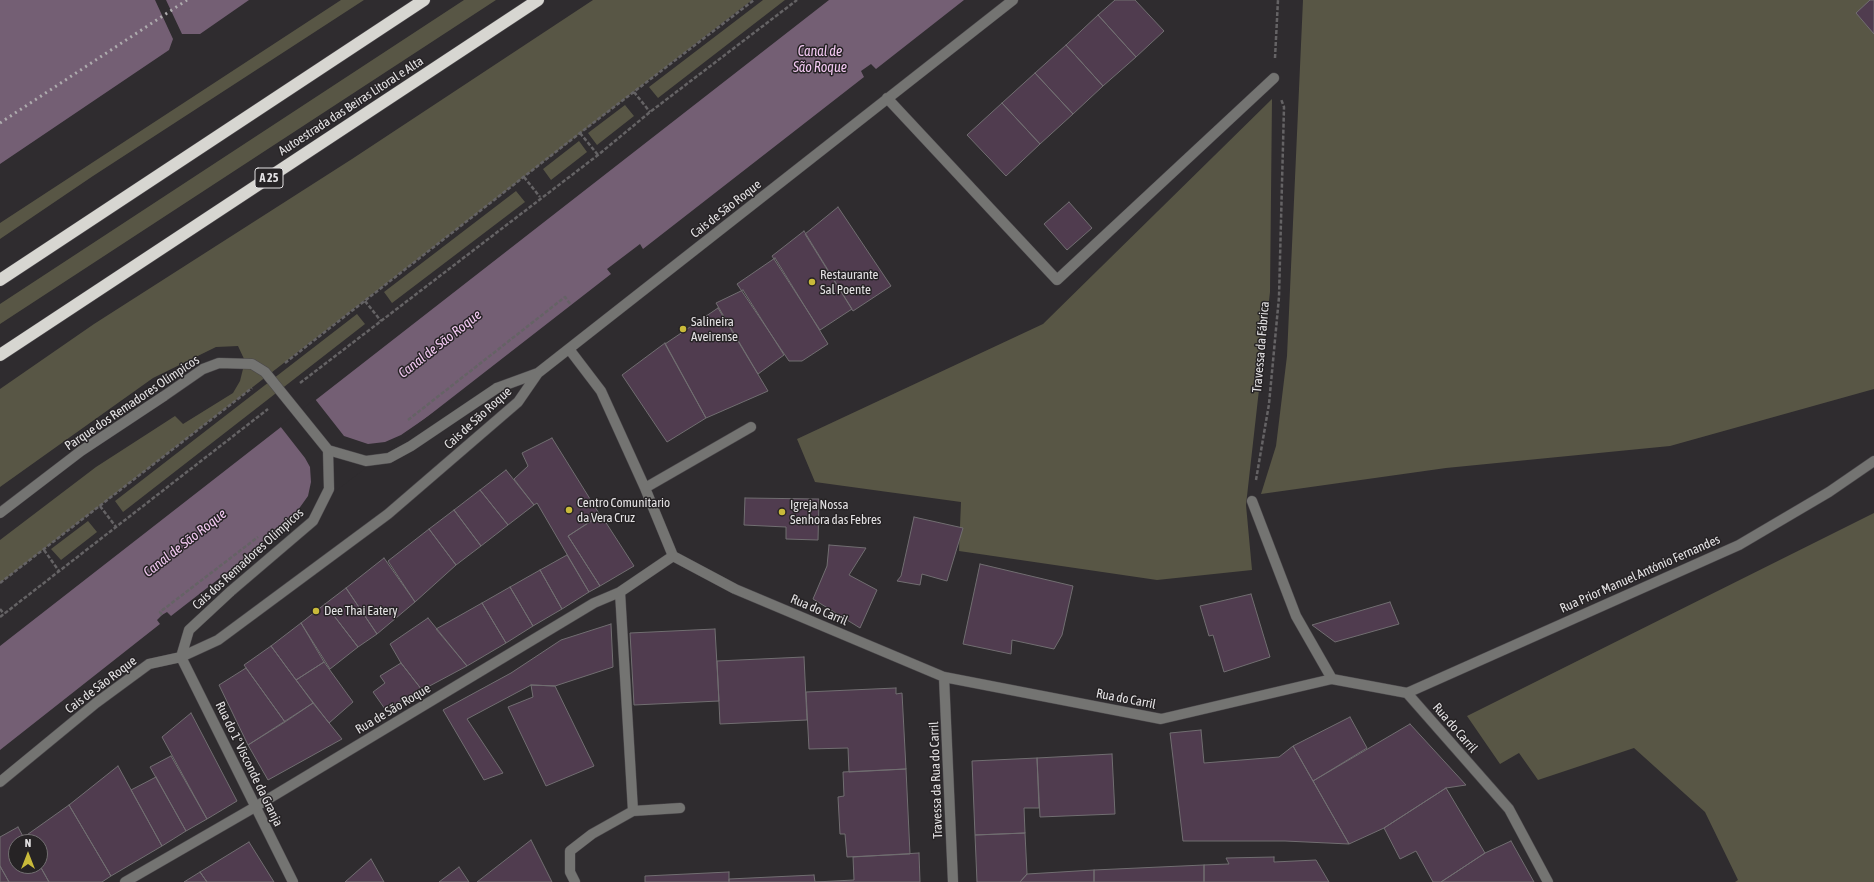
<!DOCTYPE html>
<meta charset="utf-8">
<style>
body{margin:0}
#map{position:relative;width:1874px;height:882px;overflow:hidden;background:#2f2c2f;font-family:"Asap Condensed",sans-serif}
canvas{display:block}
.north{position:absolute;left:8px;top:834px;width:40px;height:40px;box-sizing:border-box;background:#262325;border:1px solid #726f71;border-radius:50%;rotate:0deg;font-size:11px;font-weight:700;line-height:16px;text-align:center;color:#e3e1e3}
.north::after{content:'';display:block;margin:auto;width:14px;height:18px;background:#c9ba3a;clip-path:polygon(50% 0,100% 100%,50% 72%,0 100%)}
</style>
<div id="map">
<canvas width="1874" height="882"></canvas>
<div class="north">N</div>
</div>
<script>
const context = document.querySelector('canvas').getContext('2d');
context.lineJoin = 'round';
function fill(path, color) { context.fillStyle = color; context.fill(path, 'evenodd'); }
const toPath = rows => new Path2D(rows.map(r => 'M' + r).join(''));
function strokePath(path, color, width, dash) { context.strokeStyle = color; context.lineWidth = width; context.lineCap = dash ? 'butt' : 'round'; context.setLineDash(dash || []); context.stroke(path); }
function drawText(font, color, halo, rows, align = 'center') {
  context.font = font + ' "Asap Condensed",sans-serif'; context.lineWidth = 3; context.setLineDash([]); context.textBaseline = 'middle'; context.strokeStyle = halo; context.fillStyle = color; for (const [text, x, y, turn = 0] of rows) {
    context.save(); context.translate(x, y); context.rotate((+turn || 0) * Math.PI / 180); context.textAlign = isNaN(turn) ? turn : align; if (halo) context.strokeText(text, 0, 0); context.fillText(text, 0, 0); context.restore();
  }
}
fill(toPath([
 [341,0,364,0,93,176,0,239,0,223],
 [464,0,496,0,0,324,0,304],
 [593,0,752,0,0,583,0,540,96,467,175,416,183,424,233,393,240,381,245,361,238,346,216,347,153,378,0,487,0,389,94,324,352,159],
 [763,0,785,0,658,98,649,87],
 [1303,0,1874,0,1874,389,1670,446,1446,468,1261,494,1276,446,1287,356],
 [1272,99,1270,292,1246,505,1252,570,1157,580,959,551,961,502,815,482,797,439,1043,324],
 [625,105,634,116,597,145,588,133],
 [579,141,587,152,551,180,543,169],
 [516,191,525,202,392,303,384,292],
 [357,314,365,324,123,512,115,501],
 [1874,513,1874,882,1735,882,1738,880,1705,812,1634,748,1538,780,1519,753,1500,764,1467,716],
 [88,521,97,532,61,560,51,549]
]), '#585645');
fill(toPath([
 [0,0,155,0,173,39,169,50,0,164],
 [166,0,249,0,200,34,182,34],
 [829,0,964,0,876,69,871,64,861,71,864,77,643,249,640,244,607,269,611,274,171,616,167,612,162,615,157,620,160,624,0,750,0,646]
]), '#745f74');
fill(toPath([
 [468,389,227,575,298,510,308,496,311,482,310,467,305,458,280,426,315,399,344,436,368,444,385,442,401,435]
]), '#2f2c2f');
const building = toPath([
 [1115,0,1135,0,1164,31,1136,57,1098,15,1115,0],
 [1870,0,1874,0,1874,34,1856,13,1870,0],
 [1098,15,1136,57,1103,86,1066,45,1098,15],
 [1066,45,1103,86,1073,114,1035,73,1066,45],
 [1035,73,1073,114,1040,144,1002,103,1035,73],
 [1002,103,1040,144,1006,176,967,135,1002,103],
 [1069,202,1092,228,1067,250,1044,224,1069,202],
 [838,207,891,286,853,311,805,234,838,207],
 [804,231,852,309,820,330,772,256,804,231],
 [775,258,828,344,802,361,789,361,737,284,775,258],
 [743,290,784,355,758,374,716,303,743,290],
 [718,308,768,391,706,418,665,344,718,308],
 [665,343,706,418,667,442,622,375,665,343],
 [552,438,600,515,568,536,600,586,589,592,537,503,534,505,514,479,528,466,522,453,552,438],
 [506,470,534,505,508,525,480,490,506,470],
 [480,490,508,525,481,546,454,510,480,490],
 [745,498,819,499,818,540,786,539,786,527,744,525,745,498],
 [454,510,481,546,456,565,429,529,454,510],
 [601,515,634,566,600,586,568,536,601,515],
 [914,517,963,528,947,581,922,574,920,585,897,581,901,576,914,517],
 [429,529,456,565,415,602,388,561,429,529],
 [829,545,866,548,849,575,877,590,860,628,813,599,827,566,829,545],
 [567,555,589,592,562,609,540,570,567,555],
 [384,558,415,602,377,634,346,588,384,558],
 [980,564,1073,586,1062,635,1054,649,1012,640,1011,654,963,644,980,564],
 [540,570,562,609,533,626,510,587,540,570],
 [510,587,533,626,506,643,482,603,510,587],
 [346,588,377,634,358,647,325,604,346,588],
 [1251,594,1270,657,1224,672,1213,635,1209,636,1200,606,1251,594],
 [1390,602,1399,624,1335,642,1312,625,1390,602],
 [482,603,506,643,467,666,436,629,482,603],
 [325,604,358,647,330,669,301,623,325,604],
 [428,618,467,666,422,690,401,663,390,644,428,618],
 [301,623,324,662,296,680,271,646,301,623],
 [611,624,613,667,555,686,531,685,467,719,503,773,484,780,443,710,511,673,561,640,611,624],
 [715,629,719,701,634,705,630,633,715,629],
 [271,646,313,703,285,722,244,665,271,646],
 [804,657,807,720,720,724,717,661,804,657],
 [324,662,353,702,329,723,296,680,324,662],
 [401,663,422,690,385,709,373,692,385,683,380,676,401,663],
 [246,668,285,722,248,745,219,685,246,668],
 [531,685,555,686,594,766,546,786,508,707,533,697,531,685],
 [896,688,896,694,902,693,906,769,849,772,848,748,809,749,806,692,896,688],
 [313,703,342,739,268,780,248,745,313,703],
 [191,713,237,801,207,819,162,737,191,713],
 [1350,717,1367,748,1313,781,1293,746,1350,717],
 [1410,724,1466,785,1446,788,1384,828,1349,844,1313,781,1410,724],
 [1201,730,1204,763,1279,757,1293,746,1349,844,1285,841,1183,841,1170,733,1201,730],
 [1112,754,1115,814,1040,817,1037,758,1112,754],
 [171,756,207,819,186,831,150,767,171,756],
 [1037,758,1039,808,1024,808,1025,833,975,835,972,761,1037,758],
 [118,766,162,846,111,876,69,805,118,766],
 [906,769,910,854,847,857,845,834,840,834,838,797,844,796,843,772,906,769],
 [156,777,186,831,162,846,131,790,156,777],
 [1446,788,1485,853,1441,882,1433,882,1416,851,1400,859,1384,828,1446,788],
 [69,805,111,876,102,882,49,882,40,866,40,842,26,842,24,837,69,805],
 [18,827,26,842,16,842,16,866,40,866,49,882,9,882,0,866,0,837,18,827],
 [1025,833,1027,874,1020,882,977,882,975,835,1025,833],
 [531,840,552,882,477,882,531,840],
 [1511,841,1534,882,1441,882,1485,853,1511,841],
 [249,842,274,882,207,882,200,872,249,842],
 [919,853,920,882,815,882,854,880,853,857,919,853],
 [1274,857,1274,862,1316,860,1329,882,1204,882,1204,865,1229,864,1226,858,1274,857],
 [371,859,384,882,345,882,371,859],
 [1204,865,1204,882,1094,882,1094,870,1204,865],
 [0,866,9,882,0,882,0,866],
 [459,867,469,882,439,882,459,867],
 [1094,870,1094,882,1020,882,1027,874,1094,870],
 [200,872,207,882,184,882,200,872],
 [729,872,729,882,645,882,645,876,729,872],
 [814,875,815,882,729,882,729,879,814,875]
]);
fill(building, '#503c4f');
strokePath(building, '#716e71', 1);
const minor = toPath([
 [887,98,1057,280,1274,78],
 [569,349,601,391,645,488,673,556],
 [497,388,538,373],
 [645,488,751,427],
 [1252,501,1296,616,1332,679],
 [0,513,81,451,164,396],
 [673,556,735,589,944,677,1161,719,1332,679,1407,693,1509,809,1548,882],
 [620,592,633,811],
 [181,657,293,882],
 [181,657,189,630,231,591],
 [944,677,953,882],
 [1407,693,1739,545,1829,492,1874,461],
 [0,782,96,703,149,664,181,657,218,640,388,514,518,402,538,373,1013,0],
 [125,882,255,807,594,603,620,592,673,556],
 [575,882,570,872,570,851,592,834,633,811,680,808]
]);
const highway = toPath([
 [0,280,424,0],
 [0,355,538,0]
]);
strokePath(minor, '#4c494c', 11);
strokePath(highway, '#4c494c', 13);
strokePath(toPath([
 [1275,58,1278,0],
 [634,92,650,112],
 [580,133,598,155],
 [524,177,540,197],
 [365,301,381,321],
 [285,363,580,133,754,0],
 [300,383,598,155,650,112,797,0],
 [408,420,565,297,571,305],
 [1256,480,1269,404,1279,297,1284,107,1281,99],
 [100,506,116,527],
 [44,550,59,571],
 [0,583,252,388],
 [0,609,4,614],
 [162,615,160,612,258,537],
 [0,617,268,409]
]), '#656365', 2.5, [4, 2]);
strokePath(minor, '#747472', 10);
strokePath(highway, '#d7d6d1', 12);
strokePath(toPath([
 [0,123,187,0]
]), '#aeacae', 3, [2, 4]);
const minorBridge = toPath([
 [164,396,203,369,219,363,252,364,265,372,328,450],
 [328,450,366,461,389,458,411,446,497,388],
 [231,591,313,521,329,489,328,450]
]);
strokePath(minorBridge, '#4c494c', 11, []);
strokePath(minorBridge, '#747472', 10);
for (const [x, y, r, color] of [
 [812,282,4,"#c9ba3a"],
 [683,329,4,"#c9ba3a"],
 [569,510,4,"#c9ba3a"],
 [782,512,4,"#c9ba3a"],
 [316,611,4,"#c9ba3a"]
]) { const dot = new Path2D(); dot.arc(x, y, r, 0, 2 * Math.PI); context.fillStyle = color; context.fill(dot); strokePath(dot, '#262325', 1.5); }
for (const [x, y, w] of [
 [269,178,28]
]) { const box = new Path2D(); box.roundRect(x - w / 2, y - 10, w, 20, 3); context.fillStyle = '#262325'; context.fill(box); strokePath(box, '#e3e1e3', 1); }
drawText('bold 12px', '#e3e1e3', null, [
 ["A 25",269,178]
]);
drawText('13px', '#e3e1e3', '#262325', [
 ["Autoestrada das Beiras Litoral e Alta",351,106,-33],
 ["Cais de São Roque",726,209,-38],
 ["Travessa da Fábrica",1261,347,-85],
 ["Parque dos Remadores Olímpicos",132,403,-34],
 ["Cais de São Roque",478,418,-42],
 ["Cais dos Remadores Olímpicos",248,559,-42],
 ["Rua Prior Manuel António Fernandes",1640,574,-24],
 ["Rua do Carril",819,610,23],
 ["Cais de São Roque",101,685,-37],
 ["Rua do Carril",1126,699,11],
 ["Rua de São Roque",393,709,-31],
 ["Rua do Carril",1455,728,49],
 ["Rua do 1º Visconde da Granja",249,764,64],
 ["Travessa da Rua do Carril",936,780,-92]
]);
drawText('13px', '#e3e1e3', '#262325', [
 ["Restaurante",820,275],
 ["Sal Poente",820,290],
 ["Salineira",691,322],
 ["Aveirense",691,337],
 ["Centro Comunitario",577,503],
 ["da Vera Cruz",577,518],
 ["Igreja Nossa",790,505],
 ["Senhora das Febres",790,520],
 ["Dee Thai Eatery",324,611]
], 'left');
drawText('italic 14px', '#f3c9f2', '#262325', [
 ["Canal de",820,52],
 ["São Roque",820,68],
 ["Canal de São Roque",440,344,-38],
 ["Canal de São Roque",185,543,-38]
]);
</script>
